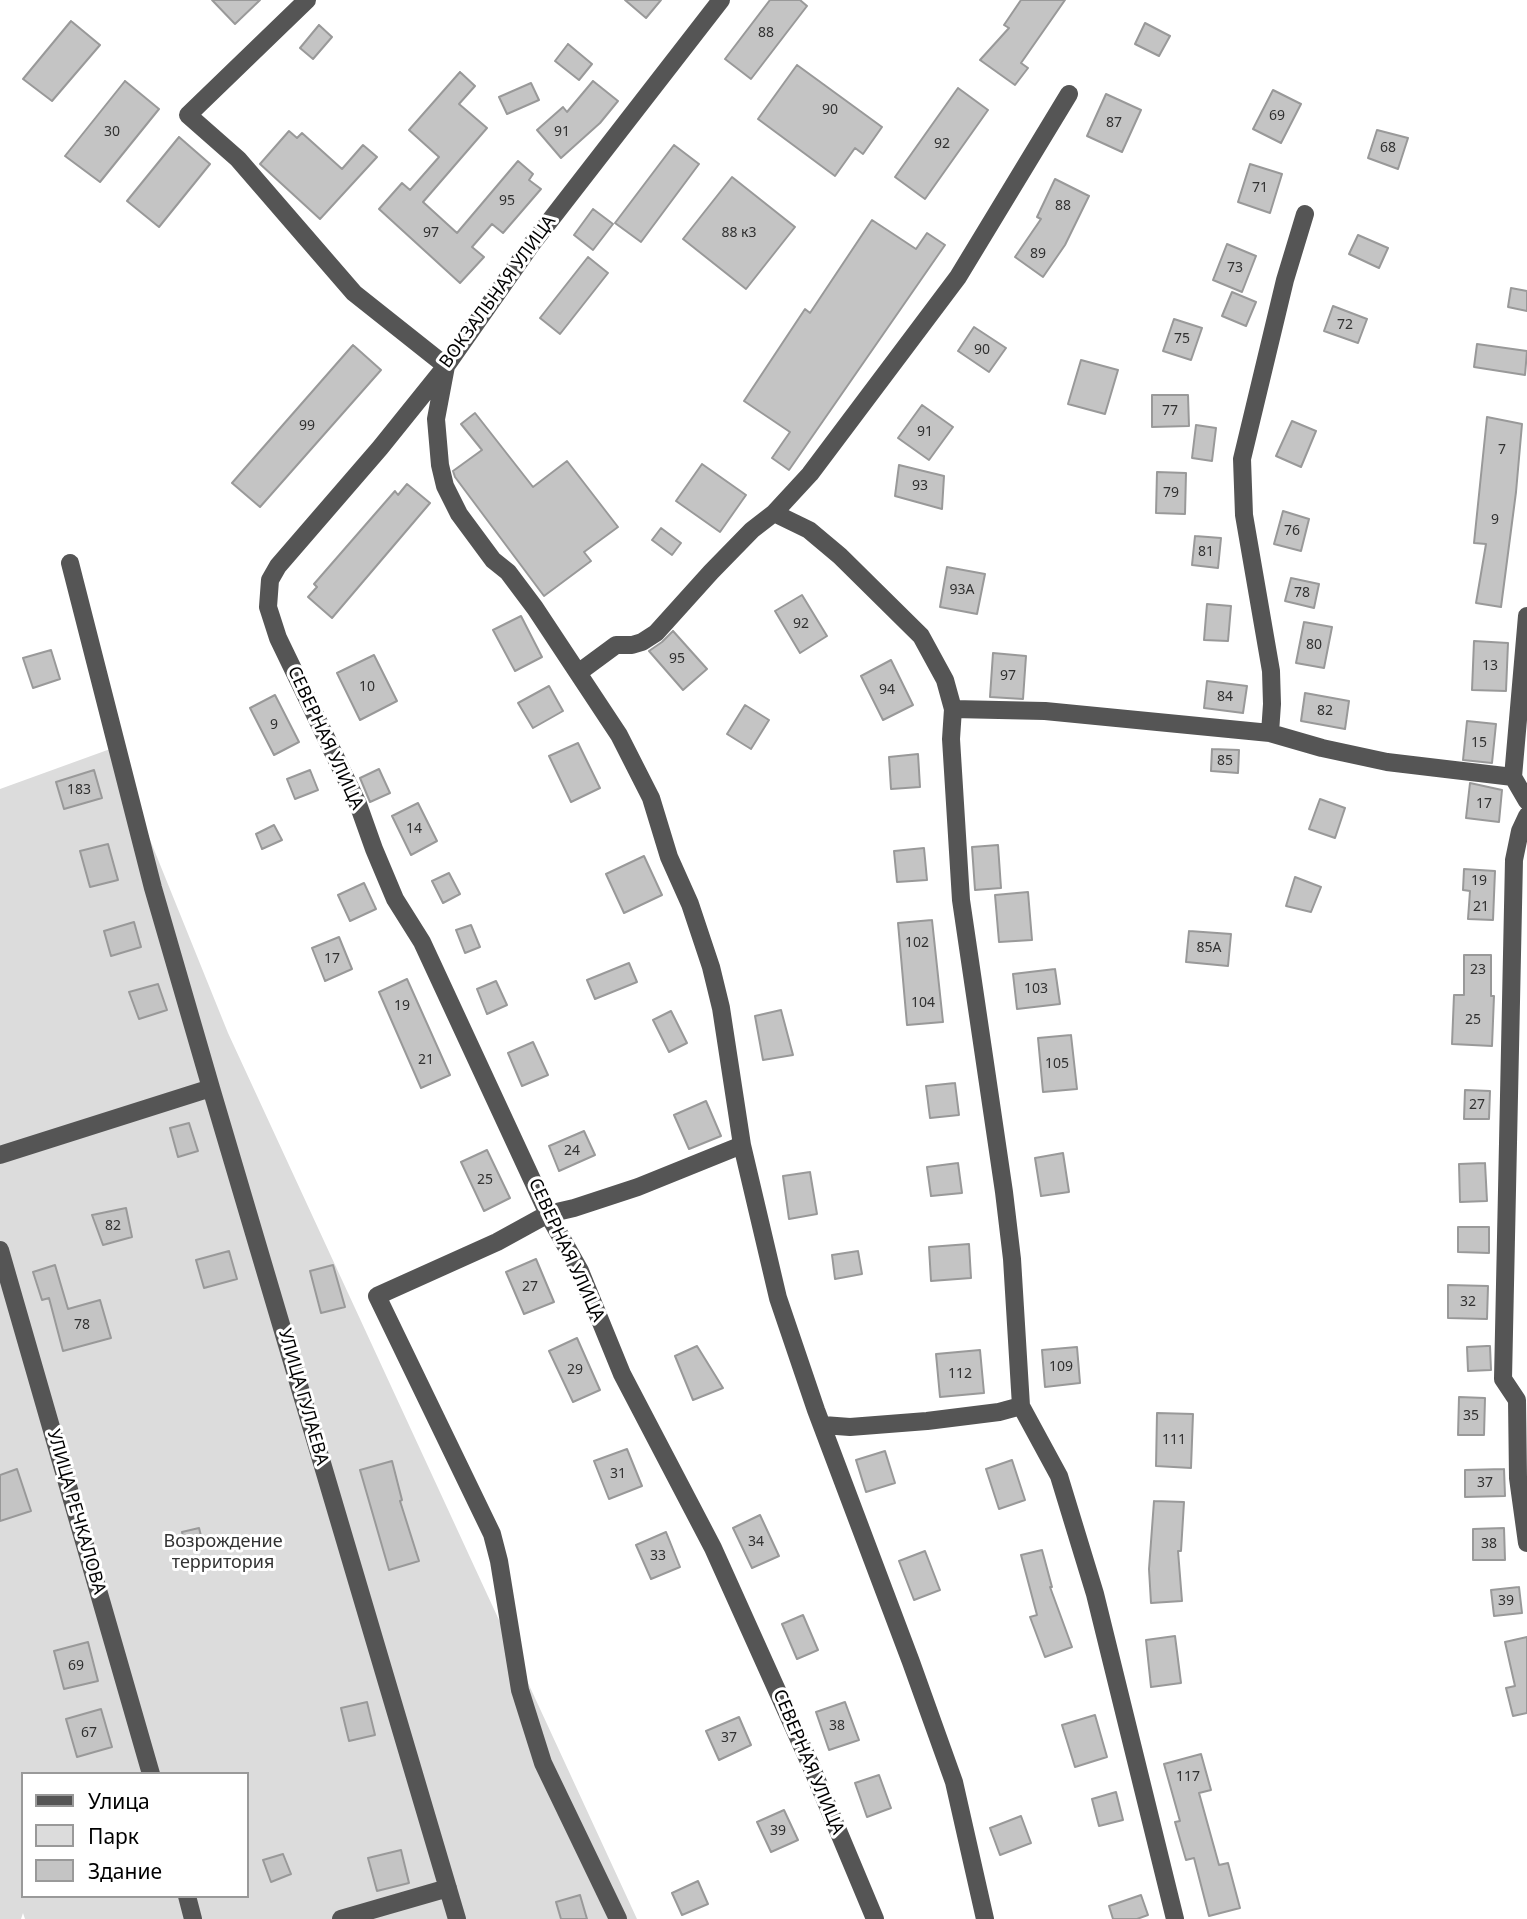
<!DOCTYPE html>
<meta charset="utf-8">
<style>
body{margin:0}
#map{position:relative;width:1527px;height:1919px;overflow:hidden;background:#fff;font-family:"Noto Sans",sans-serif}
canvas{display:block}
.legend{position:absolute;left:21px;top:1772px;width:228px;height:126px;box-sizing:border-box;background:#fff;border:2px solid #999;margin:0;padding:9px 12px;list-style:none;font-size:21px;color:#000}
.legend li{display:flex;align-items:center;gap:14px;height:35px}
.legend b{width:35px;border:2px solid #999}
</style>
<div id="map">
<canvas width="1527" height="1919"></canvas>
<ul class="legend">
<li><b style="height:9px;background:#555"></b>Улица</li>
<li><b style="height:19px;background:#dcdcdc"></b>Парк</li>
<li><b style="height:19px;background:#c4c4c4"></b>Здание</li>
</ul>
</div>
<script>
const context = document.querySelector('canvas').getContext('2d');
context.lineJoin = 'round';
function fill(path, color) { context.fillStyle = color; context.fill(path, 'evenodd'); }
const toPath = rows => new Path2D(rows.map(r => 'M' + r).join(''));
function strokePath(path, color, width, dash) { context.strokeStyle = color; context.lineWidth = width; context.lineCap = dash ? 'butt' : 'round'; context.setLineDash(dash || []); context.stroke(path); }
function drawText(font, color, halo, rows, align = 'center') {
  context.font = font + ' "Noto Sans",sans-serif'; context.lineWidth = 6; context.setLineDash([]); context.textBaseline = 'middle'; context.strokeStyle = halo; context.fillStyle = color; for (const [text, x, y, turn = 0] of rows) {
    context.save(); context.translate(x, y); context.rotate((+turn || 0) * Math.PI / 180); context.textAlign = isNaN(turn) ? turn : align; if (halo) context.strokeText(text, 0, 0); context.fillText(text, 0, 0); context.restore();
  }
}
fill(toPath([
 [113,748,228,1033,637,1919,25,1919,23,1913,21,1919,0,1919,0,789],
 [23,1774,247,1774,247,1896,23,1896]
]), '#dcdcdc');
const building = toPath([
 [212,0,260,0,235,24,212,0],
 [625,0,661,0,646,18,625,0],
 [770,0,800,0,807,6,751,79,725,59,770,0],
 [1021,0,1065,0,1021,63,1028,68,1015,85,980,60,1009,28,1004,25,1021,0],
 [71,21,100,45,52,101,23,79,71,21],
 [1145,23,1170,36,1159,56,1135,44,1145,23],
 [319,25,332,37,313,59,300,48,319,25],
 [568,44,592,64,579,80,555,61,568,44],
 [797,65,882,127,863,154,855,148,835,176,758,119,797,65],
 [460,72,475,86,459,104,487,128,423,202,457,233,518,161,533,174,529,180,541,189,503,233,492,224,472,247,484,257,460,283,379,209,402,183,410,190,439,157,409,130,460,72],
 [125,81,159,109,100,182,65,156,125,81],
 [593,81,618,101,600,123,561,158,537,130,563,107,567,112,593,81],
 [531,83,539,100,507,114,499,97,531,83],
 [958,88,988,110,925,199,895,177,958,88],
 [1273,90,1301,104,1281,143,1253,129,1273,90],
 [1106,94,1141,110,1122,152,1087,136,1106,94],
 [1377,130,1408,138,1398,169,1368,158,1377,130],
 [289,131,297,138,302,133,342,169,363,145,377,157,320,219,260,164,289,131],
 [179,137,210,164,159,227,127,201,179,137],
 [674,145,699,164,641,242,615,223,674,145],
 [1250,164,1282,174,1270,213,1238,202,1250,164],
 [732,177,795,227,746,289,683,239,732,177],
 [1055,179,1089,196,1065,245,1043,277,1015,257,1041,219,1037,217,1055,179],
 [593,209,613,224,593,250,574,235,593,209],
 [872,220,916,249,927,233,945,245,789,470,772,458,790,432,744,401,805,309,810,313,872,220],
 [1358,235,1388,248,1379,268,1349,254,1358,235],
 [1227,244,1256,256,1242,292,1213,280,1227,244],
 [588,257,608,273,560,334,540,318,588,257],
 [1511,288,1527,291,1527,311,1508,307,1511,288],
 [1232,292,1256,302,1246,326,1222,316,1232,292],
 [1333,306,1367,319,1358,343,1324,331,1333,306],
 [1174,319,1202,328,1191,360,1163,351,1174,319],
 [974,327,1006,348,989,372,958,351,974,327],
 [1477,344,1527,351,1525,375,1474,367,1477,344],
 [353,345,381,370,260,507,232,483,353,345],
 [1081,360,1118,370,1105,414,1068,404,1081,360],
 [1152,395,1188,395,1189,426,1152,427,1152,395],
 [922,405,953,427,929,460,898,438,922,405],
 [475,413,533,487,567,461,618,527,584,552,591,561,544,596,455,477,453,471,482,450,461,424,475,413],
 [1487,417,1522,424,1516,492,1501,607,1476,603,1486,544,1474,543,1487,417],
 [1292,421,1316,431,1301,467,1276,456,1292,421],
 [1196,425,1216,428,1212,461,1192,458,1196,425],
 [702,464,746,495,720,532,676,501,702,464],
 [899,465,944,476,942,509,895,496,899,465],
 [1157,472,1186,473,1185,514,1156,513,1157,472],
 [407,484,430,503,332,618,308,597,317,587,314,584,395,491,398,495,407,484],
 [1283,511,1309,519,1301,551,1274,544,1283,511],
 [661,528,681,543,672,555,652,540,661,528],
 [1195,536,1221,538,1218,568,1192,565,1195,536],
 [947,567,985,574,977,614,940,607,947,567],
 [1291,578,1319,584,1314,608,1285,601,1291,578],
 [802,595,827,636,800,653,775,611,802,595],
 [1207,604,1231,606,1228,641,1204,640,1207,604],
 [521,616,542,657,515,671,493,630,521,616],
 [1304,622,1332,627,1324,668,1296,663,1304,622],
 [673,631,707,669,683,690,649,651,662,642,673,631],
 [1474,641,1508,643,1506,691,1472,690,1474,641],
 [51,650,60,679,33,688,23,658,51,650],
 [993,653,1026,656,1023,699,990,697,993,653],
 [374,655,397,701,360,720,337,673,374,655],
 [891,660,913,705,883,720,861,676,891,660],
 [1207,681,1247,686,1243,713,1204,708,1207,681],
 [549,686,563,711,533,728,518,703,549,686],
 [1305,693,1349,701,1345,729,1301,721,1305,693],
 [275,695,299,742,274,755,250,708,275,695],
 [745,705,769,720,751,749,727,734,745,705],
 [1467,721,1496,724,1492,763,1463,760,1467,721],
 [578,743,600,788,571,802,549,756,578,743],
 [1212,749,1239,750,1238,773,1211,771,1212,749],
 [918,754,920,787,891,789,889,757,918,754],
 [379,769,390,793,370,802,360,778,379,769],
 [94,770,102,798,64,809,56,782,94,770],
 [310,770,318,790,295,799,287,779,310,770],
 [1470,783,1502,790,1499,822,1466,818,1470,783],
 [1320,799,1345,808,1335,838,1309,829,1320,799],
 [418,803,437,841,411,855,392,816,418,803],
 [274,825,282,840,262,849,256,834,274,825],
 [108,844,118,880,90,887,80,851,108,844],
 [998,845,1001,888,975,890,972,847,998,845],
 [924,848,927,880,897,882,894,851,924,848],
 [644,856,662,895,624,913,606,874,644,856],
 [1464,869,1495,871,1493,920,1468,919,1470,891,1463,890,1464,869],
 [449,873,460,894,443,903,432,881,449,873],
 [1295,877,1321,887,1311,912,1286,906,1295,877],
 [364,883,376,909,350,921,338,895,364,883],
 [1028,892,1032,940,999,942,995,895,1028,892],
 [932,920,943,1022,907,1025,898,923,932,920],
 [134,922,141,947,111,956,104,931,134,922],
 [471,925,480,947,465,953,456,930,471,925],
 [1189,931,1231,934,1228,966,1186,962,1189,931],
 [339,937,352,969,325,981,312,948,339,937],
 [1464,955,1491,955,1491,996,1494,996,1492,1046,1452,1044,1454,995,1464,995,1464,955],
 [629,963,637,982,595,999,587,980,629,963],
 [1055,969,1060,1004,1017,1009,1013,974,1055,969],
 [407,979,450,1075,421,1088,379,992,407,979],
 [496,981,507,1005,487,1014,477,989,496,981],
 [158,984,167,1010,139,1019,129,992,158,984],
 [781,1010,793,1055,763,1060,755,1016,781,1010],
 [671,1011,687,1043,669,1052,653,1020,671,1011],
 [1071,1035,1077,1089,1043,1092,1038,1038,1071,1035],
 [533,1042,548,1075,522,1086,508,1053,533,1042],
 [955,1083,959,1115,930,1118,926,1086,955,1083],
 [1465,1090,1490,1091,1489,1119,1464,1119,1465,1090],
 [706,1101,721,1136,689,1149,674,1115,706,1101],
 [189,1123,198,1151,178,1157,170,1128,189,1123],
 [584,1131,595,1155,559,1171,549,1146,584,1131],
 [487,1150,510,1198,484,1211,461,1162,487,1150],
 [1063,1153,1069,1192,1041,1196,1035,1158,1063,1153],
 [958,1163,962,1193,931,1196,927,1167,958,1163],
 [1485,1163,1487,1201,1460,1202,1459,1164,1485,1163],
 [810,1172,817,1214,789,1219,783,1176,810,1172],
 [126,1208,132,1237,103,1245,92,1215,126,1208],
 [1458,1227,1489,1227,1489,1253,1458,1252,1458,1227],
 [969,1244,971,1278,931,1281,929,1247,969,1244],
 [229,1251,237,1279,204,1288,196,1260,229,1251],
 [858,1251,862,1274,835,1279,832,1255,858,1251],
 [536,1259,554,1302,524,1314,506,1272,536,1259],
 [55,1265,68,1309,100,1300,111,1338,63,1351,49,1298,42,1300,33,1272,55,1265],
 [333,1265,345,1307,321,1313,310,1271,333,1265],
 [1448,1285,1488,1286,1487,1319,1448,1318,1448,1285],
 [577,1338,600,1390,573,1402,549,1351,577,1338],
 [697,1346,723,1388,693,1400,675,1356,697,1346],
 [1487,1346,1490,1346,1491,1370,1468,1371,1467,1347,1487,1346],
 [1077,1347,1080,1383,1045,1387,1042,1350,1077,1347],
 [980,1350,984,1393,940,1397,936,1354,980,1350],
 [1459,1397,1485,1398,1484,1435,1458,1435,1459,1397],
 [1157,1413,1193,1414,1191,1468,1156,1466,1157,1413],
 [627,1449,642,1486,609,1499,594,1461,627,1449],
 [885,1451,895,1483,866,1492,856,1460,885,1451],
 [1012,1460,1025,1500,999,1509,986,1469,1012,1460],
 [392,1461,402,1500,400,1501,419,1561,389,1570,360,1470,392,1461],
 [17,1469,31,1511,0,1521,0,1475,17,1469],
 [1504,1469,1505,1496,1465,1497,1465,1470,1504,1469],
 [1154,1501,1184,1502,1181,1551,1178,1551,1182,1601,1151,1603,1149,1569,1154,1501],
 [760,1515,779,1556,752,1568,733,1528,760,1515],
 [199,1528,203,1544,186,1548,182,1532,199,1528],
 [1504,1528,1505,1560,1473,1560,1473,1529,1504,1528],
 [666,1532,680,1567,651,1579,636,1545,666,1532],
 [1042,1550,1052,1587,1050,1587,1072,1647,1045,1657,1030,1617,1037,1615,1021,1555,1042,1550],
 [925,1551,940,1590,914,1600,899,1561,925,1551],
 [1519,1587,1522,1613,1494,1616,1491,1590,1519,1587],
 [803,1615,818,1650,797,1659,782,1624,803,1615],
 [1175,1636,1181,1683,1151,1687,1146,1640,1175,1636],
 [1527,1637,1527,1713,1513,1716,1506,1688,1515,1686,1505,1642,1527,1637],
 [88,1642,98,1681,64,1689,54,1651,88,1642],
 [367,1702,375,1735,349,1741,341,1708,367,1702],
 [845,1702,859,1740,829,1750,816,1712,845,1702],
 [101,1709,112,1747,77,1757,66,1719,101,1709],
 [1095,1715,1107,1757,1075,1767,1062,1725,1095,1715],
 [739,1717,751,1745,719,1760,706,1731,739,1717],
 [1201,1754,1211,1790,1199,1793,1219,1865,1228,1863,1240,1908,1209,1916,1194,1858,1186,1860,1175,1822,1180,1821,1164,1764,1201,1754],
 [879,1775,891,1808,867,1817,855,1783,879,1775],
 [1116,1792,1123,1820,1099,1826,1092,1799,1116,1792],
 [784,1810,798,1840,771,1852,757,1822,784,1810],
 [1021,1816,1031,1843,1000,1855,990,1828,1021,1816],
 [401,1850,409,1883,377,1891,368,1858,401,1850],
 [283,1854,291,1874,271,1882,263,1860,283,1854],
 [698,1881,708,1904,682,1915,672,1893,698,1881],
 [580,1895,587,1919,561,1919,556,1902,580,1895],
 [1141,1895,1148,1915,1137,1919,1113,1919,1109,1906,1141,1895]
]);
fill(building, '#c4c4c4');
strokePath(building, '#999', 2);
strokePath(toPath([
 [307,0,188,115,238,159,354,293,446,366,436,419,440,465,445,486,459,514,493,560,508,572,535,608,578,673,616,645,632,645,642,642,656,633,711,572,752,530,774,513,810,474,958,277,1069,94],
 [721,0,531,245,446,366,380,448,278,566,270,580,268,607,278,638,358,804,374,849,395,899,422,942,548,1214,580,1271,622,1374,713,1548,811,1766,875,1919],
 [774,513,809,530,840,556,921,636,945,680,953,709,951,739,961,900,1004,1192,1012,1259,1021,1406,1059,1476,1095,1594,1175,1919],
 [70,563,153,888,211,1088],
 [578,673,619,735,651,798,669,857,690,904,711,967,721,1008,742,1145,778,1298,816,1410,911,1662,954,1782,985,1919],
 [953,709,1045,711,1270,733,1322,748,1387,762,1513,777,1527,801],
 [1270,733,1272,704,1271,671,1244,515,1242,459,1285,280,1305,214],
 [1513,777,1527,616],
 [1527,816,1520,831,1514,860,1503,1379,1517,1400,1518,1478,1527,1543],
 [0,1155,211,1088,457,1919],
 [0,1250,151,1774],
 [823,1425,850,1427,927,1421,999,1412,1021,1406],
 [187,1896,193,1919],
 [341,1919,448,1888],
 [618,1919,543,1763,520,1690,499,1561,492,1534,377,1296,497,1242,548,1214,574,1208,638,1187,742,1145]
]), '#555', 18);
drawText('14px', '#313131', null, [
 ["88",766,33],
 ["90",830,110],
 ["69",1277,116],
 ["87",1114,123],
 ["30",112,132],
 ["91",562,132],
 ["92",942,144],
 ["68",1388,148],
 ["71",1260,188],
 ["95",507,201],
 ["88",1063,206],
 ["97",431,233],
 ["88 к3",739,233],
 ["89",1038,254],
 ["73",1235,268],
 ["72",1345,325],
 ["75",1182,339],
 ["90",982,350],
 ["77",1170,411],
 ["99",307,426],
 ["91",925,432],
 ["7",1502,450],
 ["93",920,486],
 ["79",1171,493],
 ["9",1495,520],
 ["76",1292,531],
 ["81",1206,552],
 ["93А",962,590],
 ["78",1302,593],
 ["92",801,624],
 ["80",1314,645],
 ["95",677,659],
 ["13",1490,666],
 ["97",1008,676],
 ["10",367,687],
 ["94",887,690],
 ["84",1225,697],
 ["82",1325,711],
 ["9",274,725],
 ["15",1479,743],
 ["85",1225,761],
 ["183",79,790],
 ["17",1484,804],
 ["14",414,829],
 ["19",1479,881],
 ["21",1481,907],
 ["102",917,943],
 ["85А",1209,948],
 ["17",332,959],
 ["23",1478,970],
 ["103",1036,989],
 ["104",923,1003],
 ["19",402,1006],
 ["25",1473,1020],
 ["21",426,1060],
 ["105",1057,1064],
 ["27",1477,1105],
 ["24",572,1151],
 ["25",485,1180],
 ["82",113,1226],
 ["27",530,1287],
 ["32",1468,1302],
 ["78",82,1325],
 ["109",1061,1367],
 ["29",575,1370],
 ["112",960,1374],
 ["35",1471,1416],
 ["111",1174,1440],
 ["31",618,1474],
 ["37",1485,1483],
 ["34",756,1542],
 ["38",1489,1544],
 ["33",658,1556],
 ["39",1506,1601],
 ["69",76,1666],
 ["38",837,1726],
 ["67",89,1733],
 ["37",729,1738],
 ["117",1188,1777],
 ["39",778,1831]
]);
drawText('18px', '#000', '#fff', [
 ["ВОКЗАЛЬНАЯ УЛИЦА",498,292,-54],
 ["СЕВЕРНАЯ УЛИЦА",325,738,65],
 ["СЕВЕРНАЯ УЛИЦА",566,1250,65],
 ["УЛИЦА ГУЛАЕВА",303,1397,74],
 ["УЛИЦА РЕЧКАЛОВА",76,1512,74],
 ["СЕВЕРНАЯ УЛИЦА",808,1762,67]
]);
drawText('18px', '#333', '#fff', [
 ["Возрождение",223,1542],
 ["территория",223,1563]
]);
</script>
